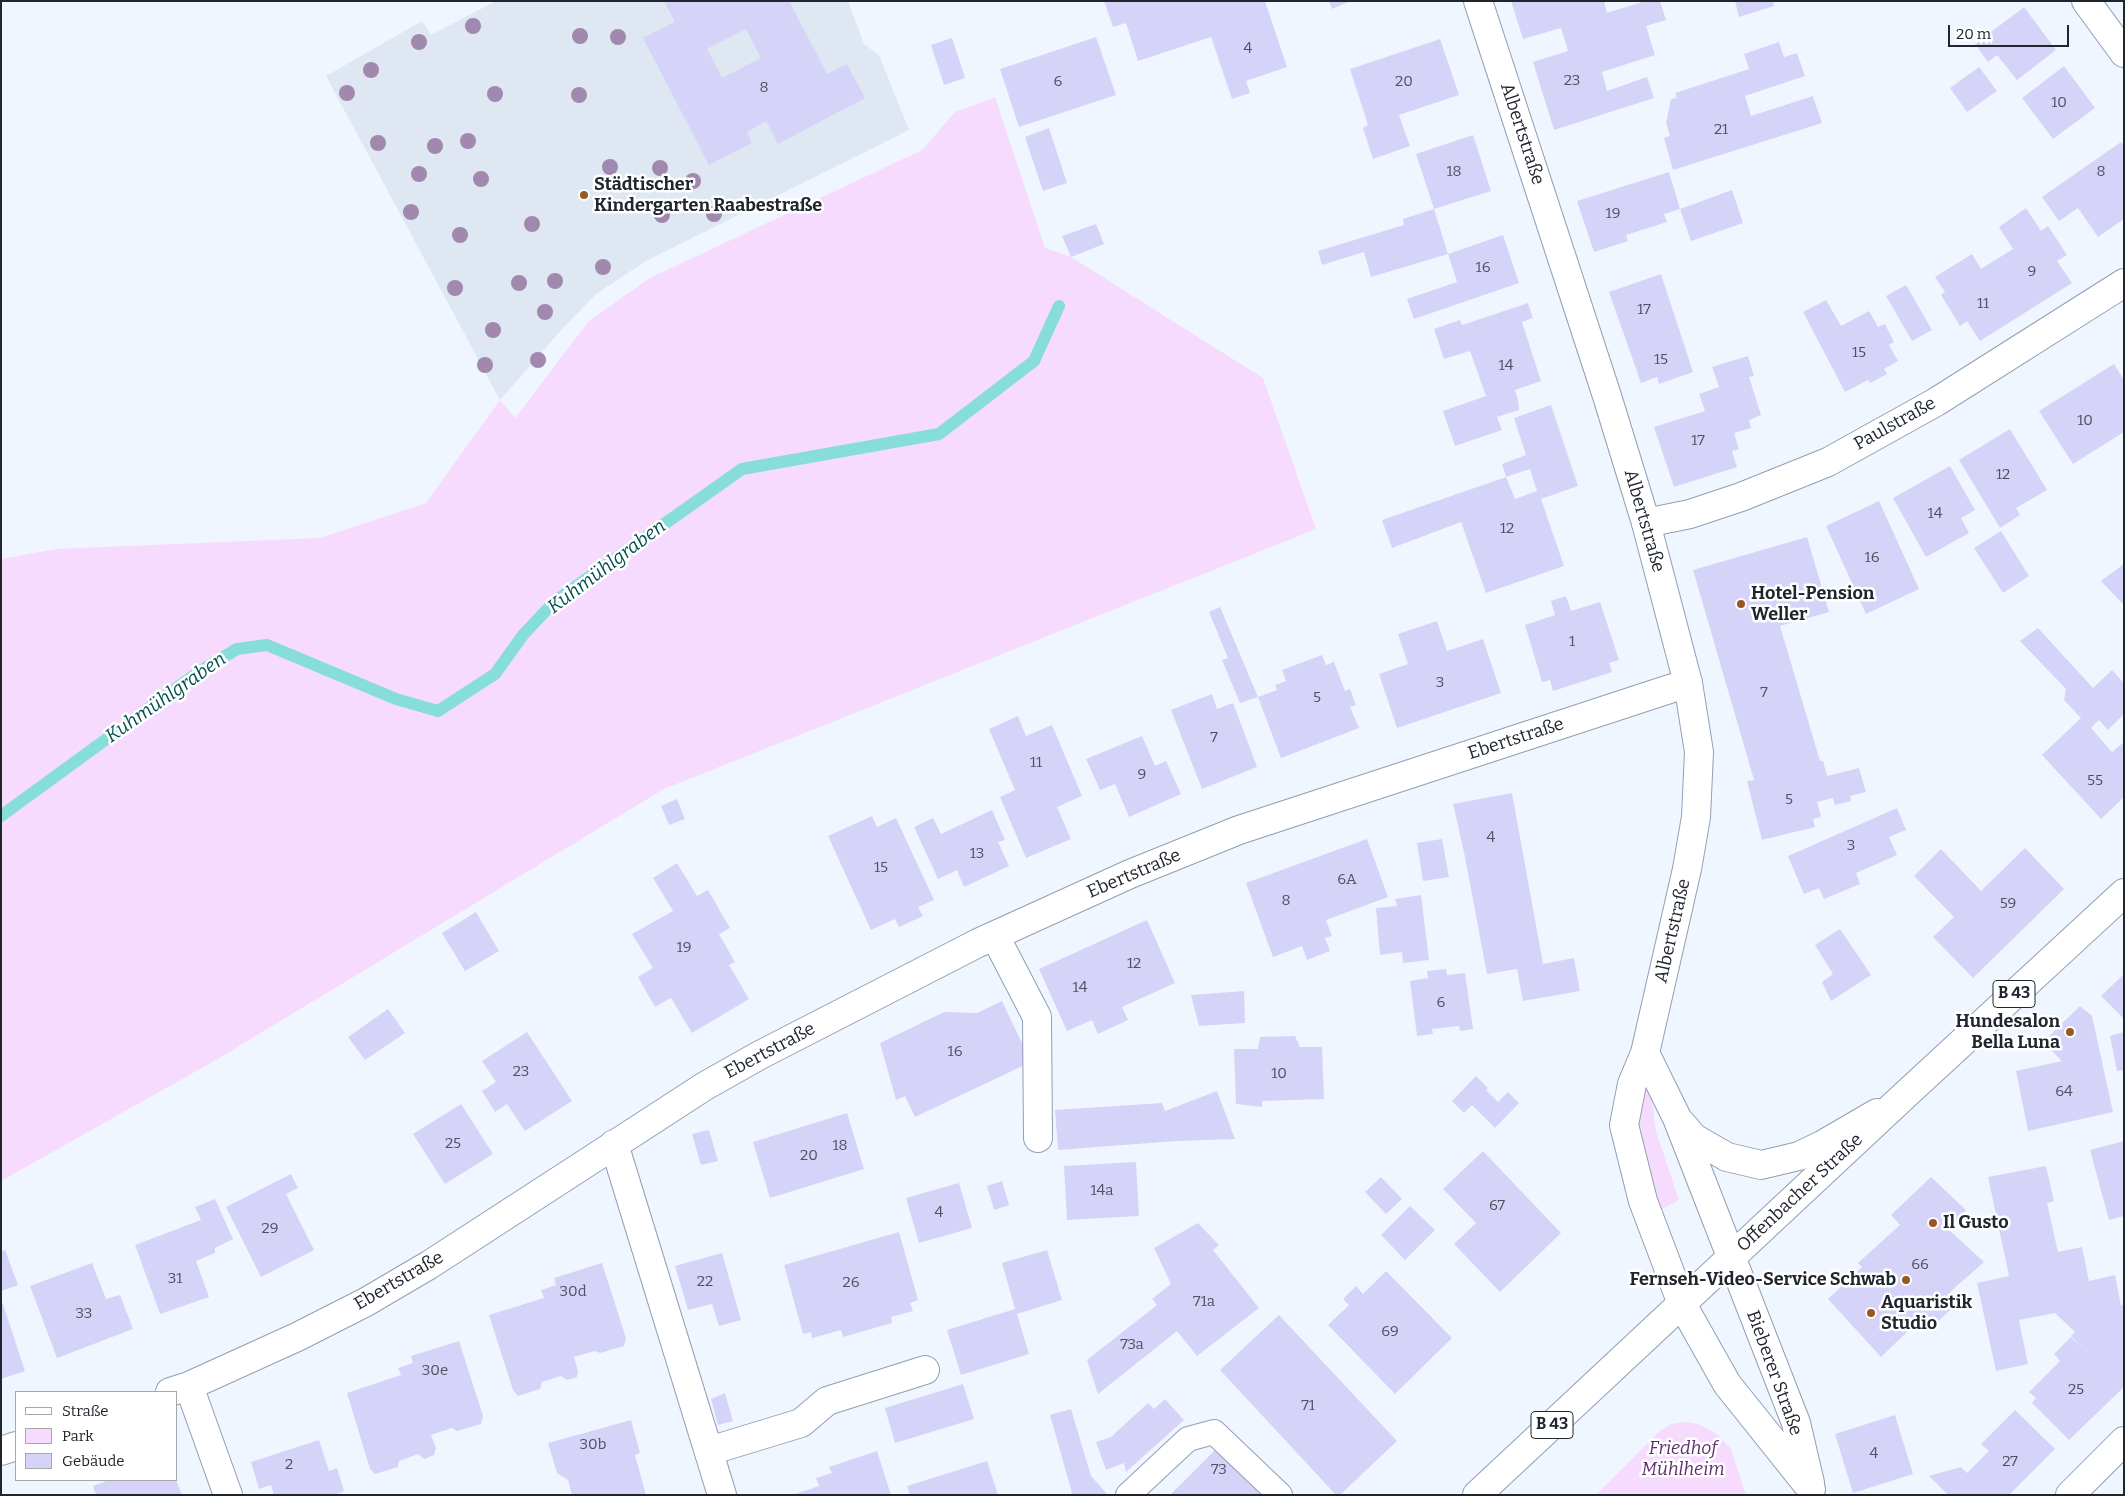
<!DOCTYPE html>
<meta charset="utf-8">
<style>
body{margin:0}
#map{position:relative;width:2125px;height:1496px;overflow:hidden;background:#f0f6ff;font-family:Bitter,serif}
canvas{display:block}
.frame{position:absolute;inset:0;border:2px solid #20262e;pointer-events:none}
.legend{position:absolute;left:15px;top:1391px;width:162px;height:90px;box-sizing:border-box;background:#fff;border:1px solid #a6a8ab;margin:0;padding:6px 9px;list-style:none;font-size:15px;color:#20262e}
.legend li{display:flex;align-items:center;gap:10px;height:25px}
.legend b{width:25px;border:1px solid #a6a8ab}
.scale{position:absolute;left:1948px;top:25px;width:121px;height:22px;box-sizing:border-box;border:2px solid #20262e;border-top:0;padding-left:6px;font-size:15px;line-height:18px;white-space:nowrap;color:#20262e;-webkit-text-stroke:4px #fff;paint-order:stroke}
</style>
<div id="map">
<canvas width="2125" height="1496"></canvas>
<div class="frame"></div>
<ul class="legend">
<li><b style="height:6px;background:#fff"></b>Straße</li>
<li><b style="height:14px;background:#f6dbfe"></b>Park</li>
<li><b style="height:14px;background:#d5d4f8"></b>Gebäude</li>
</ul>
<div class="scale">20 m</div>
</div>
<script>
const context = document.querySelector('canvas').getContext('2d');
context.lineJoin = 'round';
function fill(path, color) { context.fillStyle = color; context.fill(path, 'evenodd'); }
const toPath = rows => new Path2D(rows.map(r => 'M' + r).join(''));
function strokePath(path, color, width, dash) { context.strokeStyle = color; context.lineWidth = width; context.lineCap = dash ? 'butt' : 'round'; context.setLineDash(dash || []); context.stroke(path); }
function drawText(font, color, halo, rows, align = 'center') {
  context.font = font + ' Bitter,serif'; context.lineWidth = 5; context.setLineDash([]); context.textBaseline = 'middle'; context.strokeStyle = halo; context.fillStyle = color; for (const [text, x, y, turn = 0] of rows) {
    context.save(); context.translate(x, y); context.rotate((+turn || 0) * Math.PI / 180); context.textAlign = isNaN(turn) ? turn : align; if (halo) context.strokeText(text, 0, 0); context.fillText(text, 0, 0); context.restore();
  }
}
fill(toPath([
 [496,1,848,1,864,44,879,55,909,130,646,261,596,294,562,329,500,400,326,76,422,21,431,35]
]), '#dee7f2');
fill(toPath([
 [995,97,1045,248,1071,257,1263,378,1316,529,664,789,216,1060,1,1181,1,559,56,549,320,538,426,503,500,400,515,418,589,321,650,278,922,150,955,112],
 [1643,1084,1648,1087,1651,1093,1656,1131,1679,1200,1657,1212,1637,1127],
 [1685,1422,1698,1424,1717,1434,1731,1449,1746,1495,1596,1495,1660,1431,1671,1424]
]), '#f6dbfe');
strokePath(toPath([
 [1,816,197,673,237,649,267,645,396,699,438,711,495,674,523,635,554,602,742,469,939,434,1034,361,1059,306]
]), '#87ddd8', 12);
fill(toPath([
 [664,1,789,1,827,74,847,64,865,98,778,144,766,121,747,132,752,143,709,165,643,38,675,22],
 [746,29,761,58,722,78,707,49],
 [1104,1,1265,1,1287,67,1246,81,1250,93,1232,99,1211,37,1138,61,1126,23,1113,27],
 [1329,1,1351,1,1332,9],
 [1511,1,1604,1,1607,13,1645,1,1660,1,1666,20,1646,26,1655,55,1602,72,1607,91,1647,77,1654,98,1554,130,1533,62,1568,51,1561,28,1523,39],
 [1735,1,1773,1,1774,6,1739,17],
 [2024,7,2056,50,2017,80,1997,55,1988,62,1975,44],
 [1096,37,1116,95,1019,127,1000,69],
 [952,38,965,78,944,85,931,45],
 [1440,39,1459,95,1399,115,1410,146,1373,159,1363,128,1368,125,1350,69],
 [1779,42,1784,57,1797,53,1805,76,1745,96,1751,116,1813,96,1822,123,1673,170,1664,138,1670,136,1666,123,1671,99,1677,98,1675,93,1749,69,1744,54],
 [2064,66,2095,108,2053,139,2022,98],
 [1979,67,1997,91,1967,112,1950,88],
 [1049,128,1067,183,1043,191,1025,137],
 [1473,135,1491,191,1434,209,1416,154],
 [2121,142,2124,146,2124,219,2098,237,2078,208,2059,221,2042,197],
 [1669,172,1680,209,1664,214,1667,222,1626,235,1628,241,1594,252,1577,201],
 [1732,190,1743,223,1691,241,1680,209],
 [2026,208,2041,231,2048,226,2067,255,2057,261,2072,283,1980,341,1967,321,1960,326,1941,295,1945,292,1935,277,1972,254,1981,269,2013,249,1999,227],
 [1434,209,1448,254,1371,277,1364,252,1322,265,1318,251,1404,225,1403,219],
 [1096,224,1104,244,1071,257,1062,236],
 [1503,235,1519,283,1414,319,1407,299,1457,282,1448,254],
 [1661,274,1693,372,1659,384,1657,377,1641,383,1609,292],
 [1906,285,1932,330,1912,341,1886,296],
 [1826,300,1841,326,1869,311,1878,327,1885,324,1894,342,1889,345,1898,361,1884,369,1887,374,1870,383,1868,380,1845,392,1803,312],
 [1528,303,1533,318,1522,322,1541,381,1515,390,1518,400,1519,410,1497,417,1502,430,1455,446,1443,411,1486,396,1470,351,1444,359,1434,329,1460,320,1462,325],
 [1748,356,1754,376,1749,377,1761,415,1749,420,1751,428,1734,433,1739,449,1732,451,1737,467,1674,487,1654,427,1705,411,1699,394,1719,387,1712,367],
 [2114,364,2124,380,2124,432,2073,464,2039,411],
 [1551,405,1578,486,1541,499,1564,566,1486,593,1461,522,1392,548,1382,520,1506,477,1515,499,1537,491,1530,469,1506,477,1502,464,1526,455,1514,418],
 [2010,429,2047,490,2016,508,2020,515,2000,528,1959,460],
 [1950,466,1975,510,1961,518,1969,533,1926,557,1893,498],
 [1879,501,1919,589,1866,614,1826,526],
 [2001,531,2029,576,2003,593,1974,548],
 [1807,537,1829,612,1780,626,1820,761,1823,761,1827,776,1859,768,1866,792,1850,796,1851,801,1835,805,1833,798,1817,802,1821,817,1813,819,1815,827,1762,840,1747,781,1754,780,1693,570],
 [2124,564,2124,605,2101,581],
 [1566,596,1571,611,1600,602,1619,660,1609,663,1612,672,1553,691,1550,680,1542,682,1525,625,1555,615,1551,601],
 [1220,607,1258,697,1240,703,1222,660,1228,658,1209,612],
 [1437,621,1447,651,1483,639,1501,693,1397,728,1379,674,1408,664,1398,634],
 [2038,628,2093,688,2112,670,2124,683,2124,714,2108,730,2099,720,2091,728,2112,752,2124,742,2124,797,2101,819,2042,755,2081,718,2064,700,2066,689,2020,641],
 [1322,655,1326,665,1334,662,1345,691,1350,689,1356,705,1350,707,1359,728,1281,758,1258,697,1277,690,1275,685,1286,681,1282,670],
 [1212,694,1217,709,1233,703,1257,767,1202,789,1171,710],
 [1018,716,1026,736,1052,725,1082,796,1057,807,1071,839,1026,858,1000,797,1015,790,989,729],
 [1142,736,1155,766,1166,761,1181,794,1129,817,1115,784,1100,790,1086,759],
 [1512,793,1543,964,1574,958,1580,991,1523,1001,1517,969,1487,974,1464,852,1453,804],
 [677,799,685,819,669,825,661,806],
 [1897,808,1906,830,1889,837,1897,855,1856,873,1860,884,1824,899,1819,888,1804,894,1788,856],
 [992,810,1005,840,998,842,1009,866,964,887,957,870,938,879,914,827,933,818,941,834],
 [872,816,877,827,896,818,934,900,918,907,923,916,899,927,895,919,871,930,828,836],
 [1367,839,1388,897,1326,920,1332,936,1325,938,1330,951,1307,960,1302,946,1273,957,1246,883],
 [1442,839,1449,877,1423,881,1417,843],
 [2025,848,2064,889,1973,978,1933,937,1954,917,1914,876,1941,849,1981,891],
 [677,863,697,896,708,890,730,928,719,934,735,962,729,965,749,999,692,1033,671,998,655,1007,638,977,653,968,632,934,673,911,653,878],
 [1421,895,1429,960,1403,963,1402,952,1380,955,1376,908,1397,906,1395,899],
 [476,912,499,951,465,971,442,933],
 [1147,920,1175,983,1122,1007,1128,1020,1098,1034,1092,1020,1067,1031,1039,969],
 [1840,929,1871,975,1831,1001,1822,982,1833,974,1815,945],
 [1446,969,1447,975,1465,973,1473,1029,1460,1031,1459,1026,1432,1029,1433,1034,1417,1036,1410,981,1428,978,1427,971],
 [2124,974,2124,1019,2101,996],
 [1244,991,1245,1023,1199,1026,1191,995],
 [1002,1001,1031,1062,915,1117,905,1096,896,1100,880,1043,944,1012,977,1013],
 [2080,1006,2092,1016,2113,1112,2028,1131,2016,1071,2062,1061,2043,1042],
 [388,1009,405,1033,365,1060,348,1037],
 [527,1032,572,1101,525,1131,507,1104,495,1112,482,1091,496,1082,482,1061],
 [2124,1032,2124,1070,2117,1071,2110,1036],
 [1295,1036,1300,1047,1322,1047,1324,1099,1262,1101,1262,1107,1236,1104,1234,1049,1258,1049,1260,1037],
 [1476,1076,1488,1088,1486,1090,1498,1102,1508,1092,1519,1103,1495,1128,1472,1105,1464,1113,1452,1101],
 [1217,1091,1235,1139,1176,1141,1058,1150,1055,1110,1162,1103,1165,1111],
 [461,1104,493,1154,445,1184,413,1134],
 [847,1113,864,1169,770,1198,753,1142],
 [709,1130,718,1161,701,1165,692,1134],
 [2124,1141,2124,1216,2109,1220,2090,1150],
 [1483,1151,1561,1233,1500,1292,1454,1244,1476,1223,1443,1189],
 [1136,1162,1139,1216,1067,1220,1064,1166],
 [2046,1166,2054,1201,2047,1203,2058,1252,2082,1247,2089,1281,2115,1275,2121,1306,2124,1303,2124,1387,2069,1440,2032,1403,2036,1398,2029,1392,2060,1361,2054,1354,2071,1337,2090,1355,2071,1336,2075,1332,2055,1313,2019,1320,2028,1364,1996,1371,1977,1283,2009,1276,1988,1177],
 [291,1174,298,1188,286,1194,314,1250,261,1277,226,1207],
 [1381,1177,1402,1199,1386,1214,1365,1192],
 [1931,1177,1966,1210,1948,1229,1984,1262,1950,1292,1959,1302,1935,1324,1926,1314,1881,1357,1828,1299,1862,1267,1858,1263,1900,1225,1891,1215],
 [1002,1181,1009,1205,994,1210,987,1186],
 [959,1183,972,1228,919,1243,906,1198],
 [215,1199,233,1239,215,1248,215,1253,196,1261,209,1297,160,1314,135,1245,201,1220,195,1207],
 [1410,1206,1435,1230,1405,1260,1381,1235],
 [1198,1223,1219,1245,1213,1250,1259,1308,1197,1356,1177,1331,1098,1394,1087,1360,1157,1305,1152,1299,1171,1284,1154,1248],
 [899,1232,918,1300,910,1303,913,1311,891,1317,892,1323,843,1337,841,1330,812,1338,811,1332,803,1334,784,1265],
 [5,1250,18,1285,1,1291,1,1252],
 [1047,1250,1062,1300,1017,1314,1029,1354,961,1375,947,1330,1015,1309,1002,1263],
 [722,1253,741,1320,719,1326,712,1304,688,1310,675,1266],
 [92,1263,106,1299,120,1295,133,1329,57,1358,30,1286],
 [602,1263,626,1338,624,1346,600,1353,595,1351,574,1357,578,1371,577,1377,567,1380,561,1376,542,1382,540,1389,518,1396,513,1390,489,1315,544,1298,541,1290,556,1285,554,1278],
 [1386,1271,1452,1338,1395,1394,1328,1325,1349,1305,1343,1299,1356,1286,1363,1294],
 [3,1304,25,1371,1,1379,1,1305],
 [1279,1315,1397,1441,1340,1495,1336,1495,1220,1370],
 [459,1341,483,1416,481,1424,457,1431,452,1428,431,1435,436,1448,434,1455,424,1459,418,1454,399,1461,398,1467,375,1474,370,1469,347,1393,401,1375,398,1368,413,1363,411,1356],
 [963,1384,974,1419,895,1443,885,1408],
 [725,1393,733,1421,718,1425,711,1399],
 [1165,1399,1184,1420,1126,1472,1124,1463,1106,1470,1096,1442,1111,1437,1148,1403,1154,1409],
 [1071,1409,1091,1476,1108,1495,1070,1495,1072,1493,1050,1415],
 [2015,1410,2055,1449,2009,1495,1948,1495,1929,1476,1961,1467,1967,1473,1989,1451,1981,1444],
 [1895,1415,1913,1474,1853,1493,1835,1434],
 [631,1420,640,1453,635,1455,646,1495,572,1495,568,1480,557,1473,548,1443],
 [319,1440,329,1471,337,1468,344,1491,335,1495,274,1495,271,1485,259,1489,251,1462],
 [1219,1446,1267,1495,1170,1495],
 [877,1451,891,1495,792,1495,819,1486,816,1478,832,1473,829,1467],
 [987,1461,998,1495,910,1495,907,1486],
 [109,1480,176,1480,182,1495,96,1495,93,1486]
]), '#d5d4f8');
const lane = toPath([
 [1128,1495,1188,1439,1214,1432,1280,1495]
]);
const street = toPath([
 [2086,1,2124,53],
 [1646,523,1690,514,1741,497,1828,462,1936,402,2124,283],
 [995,936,1037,1017,1038,1138],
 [614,1144,722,1495],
 [189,1386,228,1495],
 [170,1392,189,1386,297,1337,366,1302,429,1265,705,1086,760,1055,978,943,1130,874,1239,830,1688,683],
 [1,1451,16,1446],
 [709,1451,801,1423,827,1401,925,1370],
 [2070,1495,2124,1441]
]);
const secondary = toPath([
 [1478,1,1607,396,1646,523,1688,683,1699,752,1696,817,1687,869,1645,1053,1632,1084,1624,1125,1643,1201,1682,1304,1727,1384,1811,1489],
 [1645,1053,1677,1118,1796,1423,1810,1483],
 [1681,1123,1694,1138,1727,1157,1761,1165,1799,1156,1822,1145,1877,1113]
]);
const primary = toPath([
 [1477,1495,1904,1096,2124,893]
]);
strokePath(lane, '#909fb3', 26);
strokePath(street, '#909fb3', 30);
strokePath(secondary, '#909fb3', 30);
strokePath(primary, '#909fb3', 30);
strokePath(lane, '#fff', 24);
strokePath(street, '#fff', 28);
strokePath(secondary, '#fff', 28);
strokePath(primary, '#fff', 28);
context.fillStyle = '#a088ae';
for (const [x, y] of [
 [473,26],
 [580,36],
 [618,37],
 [419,42],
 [371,70],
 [347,93],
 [495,94],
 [579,95],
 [468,141],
 [378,143],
 [435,146],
 [610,167],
 [660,168],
 [419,174],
 [481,179],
 [693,181],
 [411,212],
 [714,214],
 [662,215],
 [532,224],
 [460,235],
 [603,267],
 [555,281],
 [519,283],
 [455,288],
 [545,312],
 [493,330],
 [538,360],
 [485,365]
]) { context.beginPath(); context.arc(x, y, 8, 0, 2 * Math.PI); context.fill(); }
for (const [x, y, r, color] of [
 [584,195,5,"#995724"],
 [1741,604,5,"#995724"],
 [2070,1032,5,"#995724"],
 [1933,1223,5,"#995724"],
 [1906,1280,5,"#995724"],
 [1871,1313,5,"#995724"]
]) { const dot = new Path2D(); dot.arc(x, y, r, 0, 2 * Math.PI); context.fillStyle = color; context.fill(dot); strokePath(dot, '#fff', 2); }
drawText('15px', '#4d5260', null, [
 ["4",1248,49],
 ["23",1572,81],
 ["6",1058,82],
 ["20",1404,82],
 ["8",764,88],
 ["10",2059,103],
 ["21",1721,130],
 ["18",1454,172],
 ["8",2101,172],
 ["19",1613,214],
 ["16",1483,268],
 ["9",2032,272],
 ["11",1983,304],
 ["17",1644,310],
 ["15",1859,353],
 ["15",1661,360],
 ["14",1506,366],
 ["10",2085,421],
 ["17",1698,441],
 ["12",2003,475],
 ["14",1935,514],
 ["12",1507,529],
 ["16",1872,558],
 ["1",1572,642],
 ["3",1440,683],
 ["7",1764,693],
 ["5",1317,698],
 ["7",1214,738],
 ["11",1036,763],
 ["9",1142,775],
 ["55",2095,781],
 ["5",1789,800],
 ["4",1491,838],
 ["3",1851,846],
 ["13",977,854],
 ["15",881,868],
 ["6A",1347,880],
 ["8",1286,901],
 ["59",2008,904],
 ["19",684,948],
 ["12",1134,964],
 ["14",1080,988],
 ["6",1441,1003],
 ["16",955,1052],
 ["23",521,1072],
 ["10",1279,1074],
 ["64",2064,1092],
 ["25",453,1144],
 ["18",840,1146],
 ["20",809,1156],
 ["14a",1102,1191],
 ["67",1497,1206],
 ["4",939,1213],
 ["29",270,1229],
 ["66",1920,1265],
 ["31",175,1279],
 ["22",705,1282],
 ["26",851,1283],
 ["30d",573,1292],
 ["71a",1204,1302],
 ["33",84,1314],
 ["69",1390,1332],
 ["73a",1132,1345],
 ["30e",435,1371],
 ["25",2076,1390],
 ["71",1308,1406],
 ["30b",593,1445],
 ["4",1874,1454],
 ["27",2010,1462],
 ["2",289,1465],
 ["73",1219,1470]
]);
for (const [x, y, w] of [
 [2014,994,42],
 [1552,1425,42]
]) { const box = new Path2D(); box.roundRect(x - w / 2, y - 13.5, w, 27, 4); context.fillStyle = '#fff'; context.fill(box); strokePath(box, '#20262e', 1); }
drawText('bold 16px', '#20262e', null, [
 ["B 43",2014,994],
 ["B 43",1552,1425]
]);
drawText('18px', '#20262e', '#fff', [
 ["Albertstraße",1522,134,72],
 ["Paulstraße",1895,424,-29],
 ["Albertstraße",1644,521,74],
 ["Ebertstraße",1516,739,-18],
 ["Ebertstraße",1134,874,-23],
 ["Albertstraße",1673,931,-77],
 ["Ebertstraße",770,1051,-28],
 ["Offenbacher Straße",1800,1193,-43],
 ["Ebertstraße",399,1281,-30],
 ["Bieberer Straße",1774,1373,70]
]);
drawText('bold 18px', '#20262e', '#fff', [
 ["Städtischer",594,185],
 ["Kindergarten Raabestraße",594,206],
 ["Hotel-Pension",1751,594],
 ["Weller",1751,615],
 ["Hundesalon",2060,1022,"right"],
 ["Bella Luna",2060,1043,"right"],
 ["Il Gusto",1943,1223],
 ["Fernseh-Video-Service Schwab",1896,1280,"right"],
 ["Aquaristik",1881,1303],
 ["Studio",1881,1324]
], 'left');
drawText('italic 18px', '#5e2e6b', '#fff', [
 ["Friedhof",1683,1449],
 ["Mühlheim",1683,1470]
]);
drawText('italic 19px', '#00504d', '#fff', [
 ["Kuhmühlgraben",607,567,-37],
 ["Kuhmühlgraben",166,698,-35]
]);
</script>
